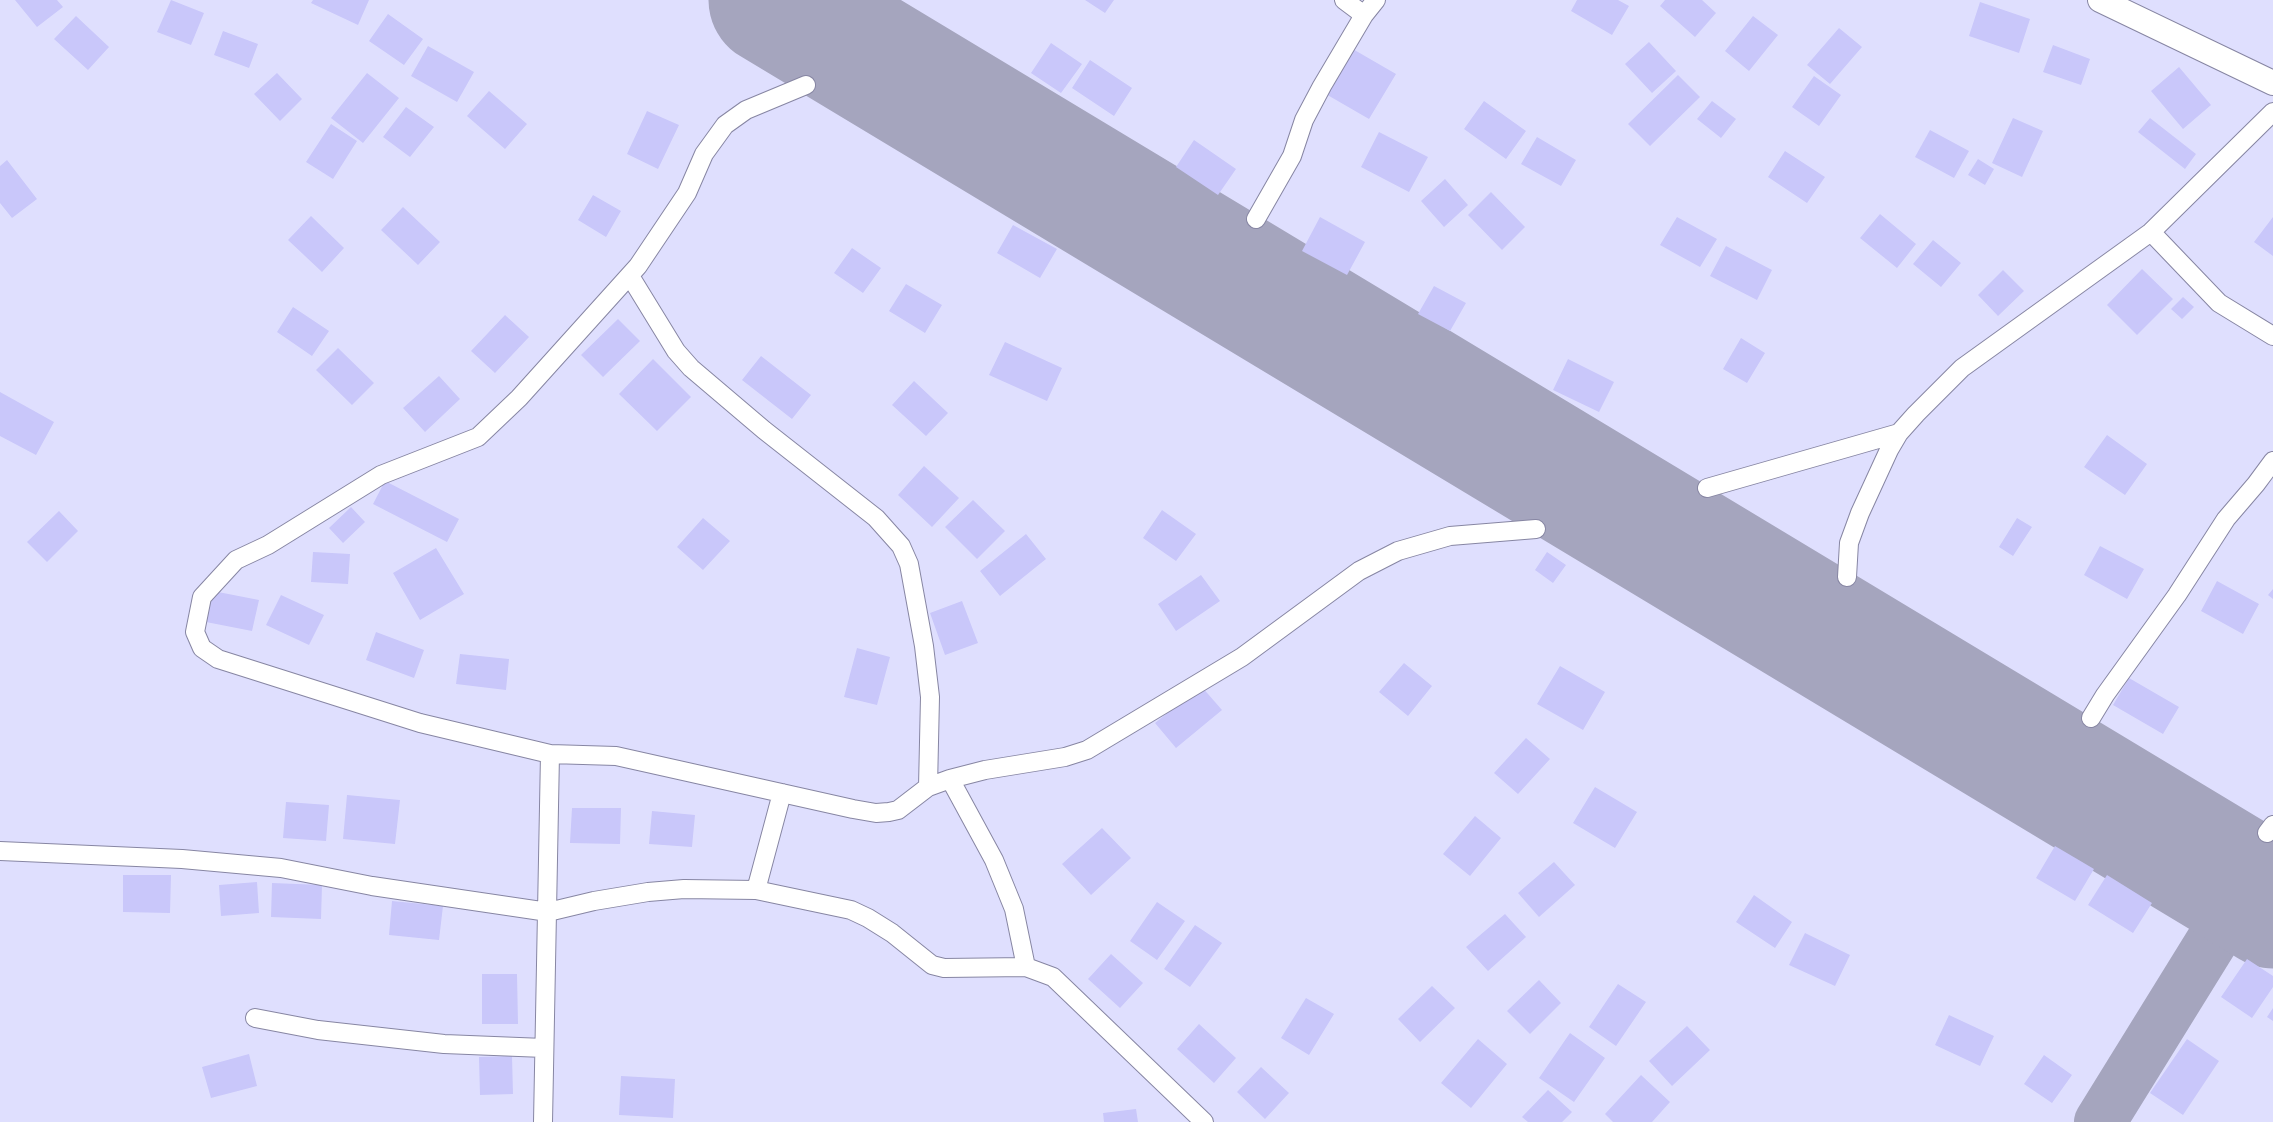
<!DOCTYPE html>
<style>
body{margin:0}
canvas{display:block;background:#dfdffe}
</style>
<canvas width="2273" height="1122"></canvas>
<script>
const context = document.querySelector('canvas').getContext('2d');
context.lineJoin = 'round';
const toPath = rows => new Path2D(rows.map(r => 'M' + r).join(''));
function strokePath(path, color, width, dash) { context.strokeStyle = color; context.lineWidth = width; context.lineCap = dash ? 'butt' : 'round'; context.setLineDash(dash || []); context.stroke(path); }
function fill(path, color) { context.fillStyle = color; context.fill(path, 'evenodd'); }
strokePath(toPath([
 [2100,1122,2246,886]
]), '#a5a5be', 52);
strokePath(toPath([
 [774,0,2273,903]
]), '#a5a5be', 131);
fill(toPath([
 [15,0,57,0,63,7,37,27],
 [171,0,204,13,191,45,157,32],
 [313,0,369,0,358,25,311,3],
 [1085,0,1114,0,1105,13],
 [1577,0,1618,0,1629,6,1612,35,1571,11],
 [1665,0,1702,0,1716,13,1695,37,1660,6],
 [1980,2,2030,19,2019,53,1969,36],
 [388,14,423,39,404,65,369,41],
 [76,16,109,47,88,70,54,39],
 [1753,16,1778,35,1749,71,1725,51],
 [1839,28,1862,47,1830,84,1807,65],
 [223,31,258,44,249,68,214,55],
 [1649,42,1676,71,1652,93,1625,64],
 [1051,43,1082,64,1061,93,1031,73],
 [2053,45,2090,59,2081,85,2043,72],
 [428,46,474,72,457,102,411,76],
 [1351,48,1396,74,1369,119,1324,93],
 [1090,60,1132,88,1114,116,1072,88],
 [2179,67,2211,105,2183,129,2151,91],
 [277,73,302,99,280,121,254,94],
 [367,73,399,98,363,143,331,118],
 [1678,75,1700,97,1650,146,1628,124],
 [1814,76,1841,95,1819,126,1792,107],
 [489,91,527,124,505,149,467,116],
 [1484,101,1526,131,1506,159,1464,129],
 [1712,101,1736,119,1721,138,1697,119],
 [406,107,434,127,410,157,383,137],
 [647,111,679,125,658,169,627,154],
 [2013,118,2043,131,2022,177,1992,163],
 [2150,118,2196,154,2185,169,2138,132],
 [331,124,357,141,333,179,306,162],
 [1930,130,1969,151,1954,178,1915,157],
 [1379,132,1428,157,1409,192,1361,167],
 [1537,137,1576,160,1561,186,1521,164],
 [1194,140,1236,169,1218,195,1176,167],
 [1785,151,1825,177,1807,203,1768,177],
 [1978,159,1994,169,1985,185,1968,175],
 [7,160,37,199,12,218,0,203,0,166],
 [1445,179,1468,205,1444,227,1421,201],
 [1491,192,1525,227,1502,250,1468,215],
 [593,195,621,211,606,237,578,220],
 [403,207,440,242,418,265,381,230],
 [1880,214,1916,244,1897,268,1860,238],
 [311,216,344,248,322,272,288,240],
 [1320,217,1365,242,1347,275,1302,251],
 [1677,217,1717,239,1700,267,1660,245],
 [2273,217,2273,256,2254,242],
 [1013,225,1057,249,1040,278,997,253],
 [1933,240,1961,263,1941,287,1913,264],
 [1726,246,1772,270,1757,300,1710,276],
 [852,248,881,268,863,293,834,273],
 [2142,269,2173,299,2137,335,2107,305],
 [2003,270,2024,291,1998,316,1978,295],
 [906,284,942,305,925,333,889,311],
 [1434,286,1466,303,1450,331,1418,314],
 [2183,297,2194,307,2182,319,2171,309],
 [293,307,329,331,312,356,277,332],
 [505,315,529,337,495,373,471,351],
 [618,319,640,341,603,377,581,355],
 [1741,338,1765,353,1747,383,1723,369],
 [1005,342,1062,368,1047,401,989,375],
 [338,348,374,383,352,405,316,370],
 [761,356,811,395,792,419,742,380],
 [653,359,691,397,657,431,619,394],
 [1568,359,1614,382,1599,412,1553,390],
 [439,376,460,399,425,432,403,408],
 [914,381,948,413,926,436,892,405],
 [0,392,54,422,36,455,0,436],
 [2107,435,2147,464,2125,495,2084,467],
 [924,466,959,498,932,527,898,495],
 [385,481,459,519,447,542,373,504],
 [973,500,1005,531,977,559,945,527],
 [351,507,365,522,343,543,329,528],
 [1162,510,1196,534,1176,561,1143,538],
 [59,511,78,531,47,562,27,542],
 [703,518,730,541,703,570,677,547],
 [2017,518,2032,527,2013,556,1999,547],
 [1026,534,1046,559,1000,596,980,571],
 [2100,546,2144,569,2127,599,2084,575],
 [436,548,464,594,420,620,393,573],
 [313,552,350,554,348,584,311,582],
 [1547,552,1566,565,1553,583,1535,570],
 [1201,575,1220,601,1176,631,1158,604],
 [2217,581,2259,604,2243,634,2201,611],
 [2273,589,2273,599,2268,595],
 [213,591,259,600,252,631,206,622],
 [281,595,324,615,309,645,266,625],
 [962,601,978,643,945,655,930,613],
 [376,632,424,650,414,678,366,660],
 [857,648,890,657,877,705,844,697],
 [460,654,509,659,506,690,456,684],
 [1404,663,1432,686,1408,716,1379,692],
 [1560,666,1605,692,1583,730,1537,704],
 [2129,678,2179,707,2163,734,2113,705],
 [1201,686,1222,710,1176,748,1155,723],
 [1526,738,1550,759,1518,794,1494,773],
 [1595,787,1637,812,1615,848,1573,823],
 [347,795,400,800,395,844,343,839],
 [286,802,329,805,326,841,283,838],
 [572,808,621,808,620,844,570,843],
 [652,811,695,815,692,847,649,844],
 [1475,816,1501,838,1470,876,1443,854],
 [1102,828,1131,858,1091,895,1062,864],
 [2055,846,2094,869,2075,901,2036,878],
 [1554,862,1575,885,1539,917,1518,893],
 [123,875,171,875,170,913,123,912],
 [2107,875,2152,903,2133,933,2088,905],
 [257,882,259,913,221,916,219,885],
 [272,883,322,885,321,919,271,917],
 [1754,895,1792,922,1775,948,1736,922],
 [392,901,443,906,439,940,389,935],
 [1157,902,1185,921,1157,960,1130,941],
 [1505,914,1526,937,1488,971,1466,947],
 [1195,925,1222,943,1190,987,1164,969],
 [1805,933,1850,955,1835,986,1789,965],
 [1111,954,1143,983,1120,1008,1088,979],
 [2247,959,2273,976,2273,987,2252,1018,2221,997],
 [482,974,517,974,518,1024,482,1024],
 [1539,980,1561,1003,1530,1034,1507,1011],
 [1618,984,1646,1002,1616,1046,1589,1027],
 [1432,986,1455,1008,1420,1042,1398,1019],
 [1306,998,1334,1014,1309,1055,1281,1038],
 [2273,1008,2273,1021,2267,1017],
 [1949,1015,1994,1036,1980,1066,1935,1045],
 [1199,1024,1236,1058,1214,1083,1177,1049],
 [1687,1026,1710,1050,1672,1086,1649,1061],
 [1570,1033,1605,1058,1574,1102,1539,1078],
 [1478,1039,1507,1064,1471,1108,1441,1083],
 [2187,1039,2219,1061,2183,1115,2150,1093],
 [249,1054,257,1086,211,1098,202,1067],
 [2044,1055,2072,1075,2052,1103,2024,1084],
 [512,1056,513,1094,480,1095,479,1057],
 [1261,1067,1289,1093,1265,1119,1237,1092],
 [1641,1075,1670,1102,1652,1122,1613,1122,1605,1114],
 [621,1076,675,1079,673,1118,619,1115],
 [1548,1090,1572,1112,1562,1122,1528,1122,1522,1117],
 [1136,1109,1138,1122,1104,1122,1103,1113]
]), '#c9c7fa');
const minor = toPath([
 [1344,0,1364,15],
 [806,85,746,110,725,125,704,154,687,193,638,266,519,398,478,437,381,475,268,545,236,560,202,597,195,632,202,648,218,659,420,723,550,754,616,756,853,809,876,813,889,812,898,810,928,787,950,779,985,770,1065,757,1087,750,1242,657,1359,571,1398,551,1450,536,1536,529],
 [1256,219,1292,156,1304,120,1322,86,1364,15,1376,0],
 [2151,232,2219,303,2273,336],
 [630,276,676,351,691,368,764,430,876,518,901,546,909,564,924,646,930,697,928,787],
 [1707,488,1899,433],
 [1847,577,1849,543,1860,513,1889,450,1899,433,1916,414,1962,368,2151,232,2273,112],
 [2091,718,2105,695,2177,595,2226,519,2256,484,2273,461],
 [950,779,994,860,1014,909,1026,967],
 [2267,833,2273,825],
 [0,851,182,859,281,868,372,886,548,912,594,901,648,892,684,889,756,890,851,910,868,918,892,933,932,965,944,968,1026,967,1053,977,1204,1122],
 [756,890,782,793],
 [255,1018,318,1030,444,1044,544,1048],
 [543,1122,550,754]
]);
const secondary = toPath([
 [2100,0,2273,83]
]);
strokePath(minor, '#8786a3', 20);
strokePath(secondary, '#8786a3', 26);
strokePath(minor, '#fff', 18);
strokePath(secondary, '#fff', 24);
</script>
